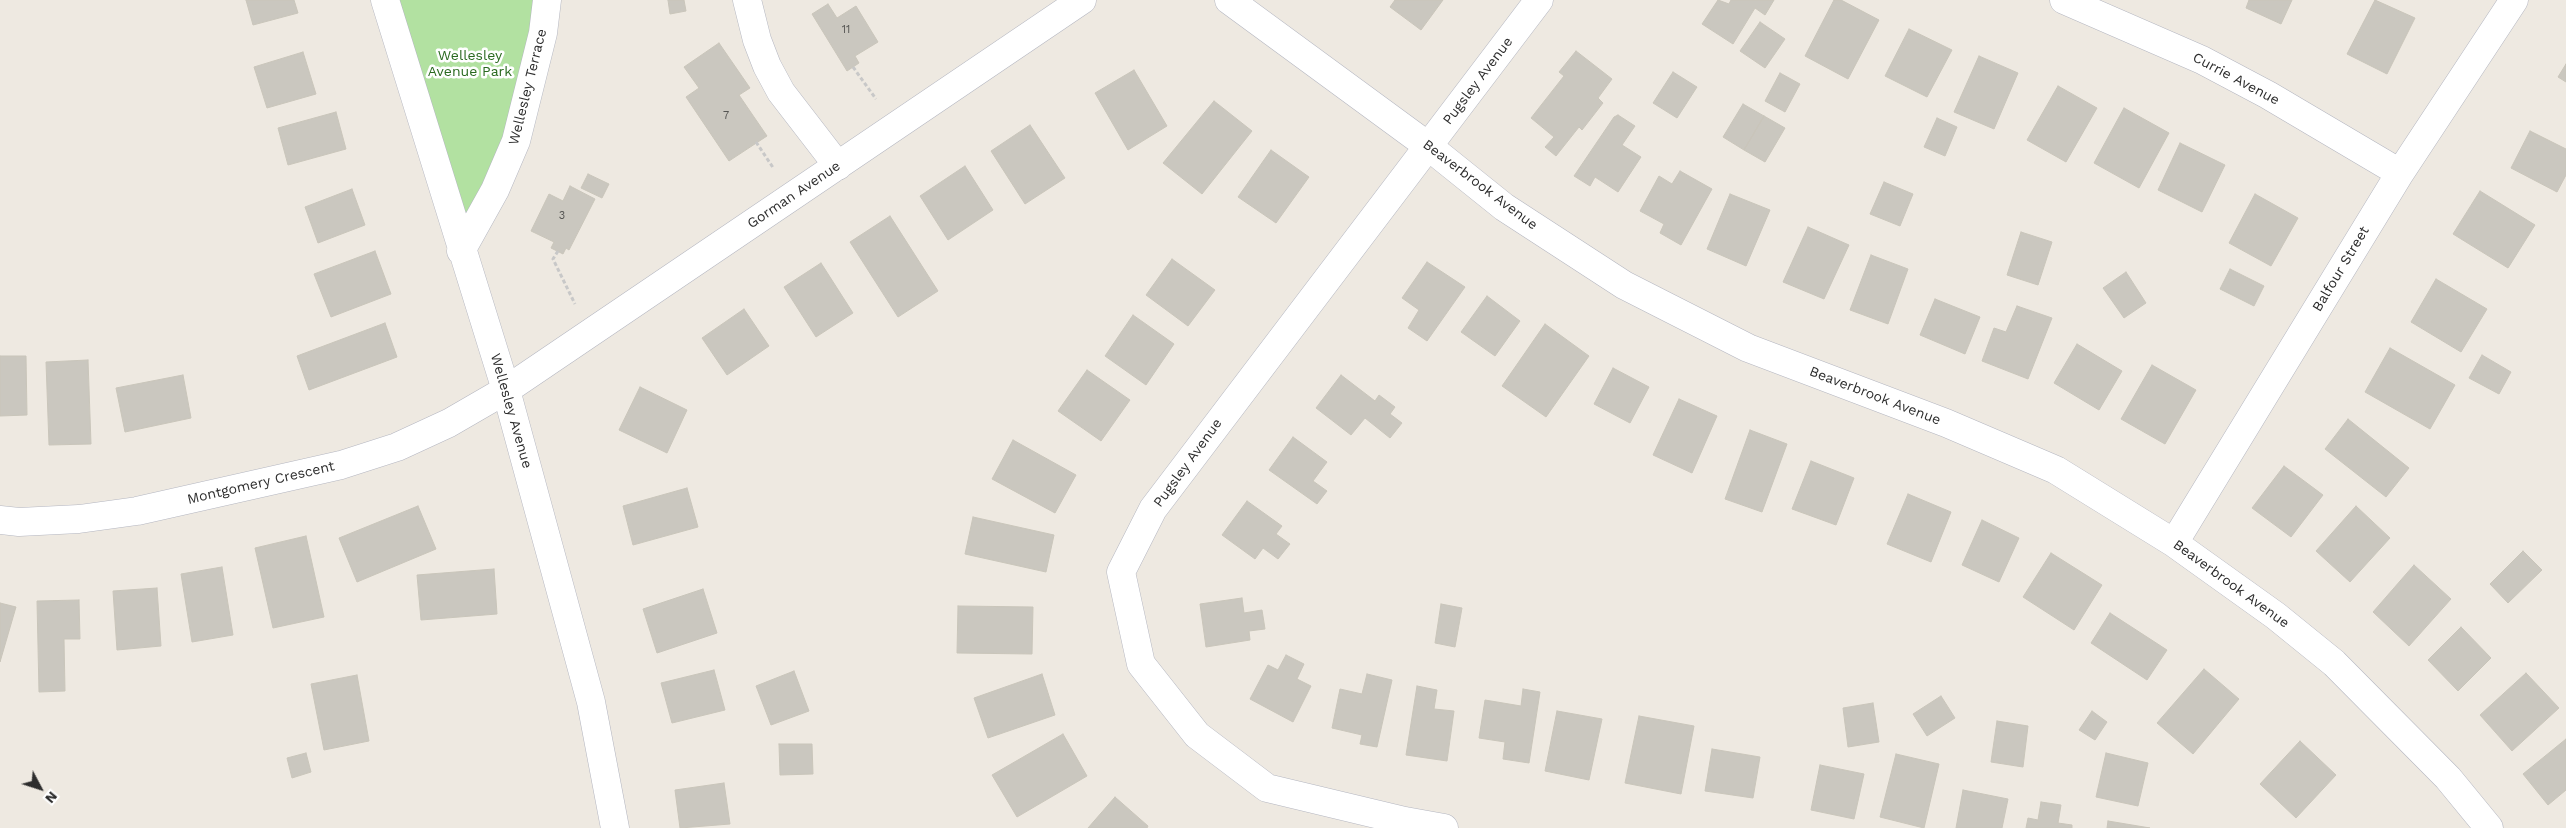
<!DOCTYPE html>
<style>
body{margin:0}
#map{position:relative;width:2566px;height:828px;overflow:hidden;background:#eee9e1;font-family:"Work Sans",sans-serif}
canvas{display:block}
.north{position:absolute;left:15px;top:763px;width:50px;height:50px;-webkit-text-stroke:4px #fff;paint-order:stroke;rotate:130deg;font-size:14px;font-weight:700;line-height:20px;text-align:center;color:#2d2d2d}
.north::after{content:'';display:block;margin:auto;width:18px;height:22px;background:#2d2d2d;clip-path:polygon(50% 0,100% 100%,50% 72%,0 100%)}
</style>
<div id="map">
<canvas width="2566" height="828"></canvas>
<div class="north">N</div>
</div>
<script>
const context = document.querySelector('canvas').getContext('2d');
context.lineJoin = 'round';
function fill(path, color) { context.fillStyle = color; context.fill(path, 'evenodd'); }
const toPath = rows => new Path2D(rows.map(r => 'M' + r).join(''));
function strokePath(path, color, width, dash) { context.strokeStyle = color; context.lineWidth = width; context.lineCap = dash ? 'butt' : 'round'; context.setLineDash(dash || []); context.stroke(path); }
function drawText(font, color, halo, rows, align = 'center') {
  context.font = font + ' "Work Sans",sans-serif'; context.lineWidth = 5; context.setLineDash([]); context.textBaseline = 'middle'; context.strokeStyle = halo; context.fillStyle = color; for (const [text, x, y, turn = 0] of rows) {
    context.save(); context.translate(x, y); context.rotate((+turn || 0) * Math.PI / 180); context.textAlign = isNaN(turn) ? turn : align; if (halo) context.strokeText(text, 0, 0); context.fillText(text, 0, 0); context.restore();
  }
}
fill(toPath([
 [385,0,547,0,543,33,461,251]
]), '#b2e1a1');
const building = toPath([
 [246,0,294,0,298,13,253,25,246,0],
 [668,0,684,0,686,11,670,14,668,0],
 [1395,0,1443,0,1421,30,1390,7,1395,0],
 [1718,0,1729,4,1731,0,1774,0,1765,15,1755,8,1733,44,1702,24,1718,0],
 [1834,0,1841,0,1879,20,1848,79,1805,56,1834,0],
 [2249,0,2292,0,2281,24,2246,8,2249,0],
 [2375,0,2415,18,2387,74,2347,54,2375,0],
 [828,4,837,18,856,6,878,42,855,56,859,63,847,71,812,14,828,4],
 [1760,22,1785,39,1765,68,1740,51,1760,22],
 [1909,29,1952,50,1927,97,1885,76,1909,29],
 [719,43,750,88,739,95,767,136,729,161,686,97,699,88,684,67,719,43],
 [1576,51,1612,79,1598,98,1603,103,1582,130,1579,127,1556,156,1545,147,1554,137,1531,118,1564,76,1559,72,1576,51],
 [303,52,316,94,267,108,254,67,303,52],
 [1979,56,2018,73,1994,129,1954,112,1979,56],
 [2566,64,2566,82,2558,77,2566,64],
 [1134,70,1167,126,1128,150,1095,93,1134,70],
 [1673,72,1697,87,1677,118,1653,103,1673,72],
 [1780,73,1800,84,1785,112,1765,101,1780,73],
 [2058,86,2097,108,2066,162,2027,140,2058,86],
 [1214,101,1252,131,1202,194,1163,163,1214,101],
 [1743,104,1764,116,1744,150,1723,137,1743,104],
 [2124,108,2169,133,2139,188,2094,163,2124,108],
 [336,112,346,149,288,165,278,128,336,112],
 [1618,115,1635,126,1622,145,1641,157,1618,192,1595,177,1590,186,1574,176,1614,117,1618,115],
 [1764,116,1785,128,1765,162,1744,150,1764,116],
 [1937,118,1957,127,1945,156,1924,147,1937,118],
 [1030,125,1065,178,1025,204,991,151,1030,125],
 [2530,131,2566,149,2566,175,2557,192,2511,168,2530,131],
 [2180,143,2225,165,2202,212,2158,190,2180,143],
 [1271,150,1309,177,1276,223,1238,197,1271,150],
 [965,166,993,210,948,240,920,196,965,166],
 [1680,171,1712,189,1681,245,1660,233,1664,224,1640,211,1659,176,1672,184,1680,171],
 [588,174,609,184,602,198,581,188,588,174],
 [1884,182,1913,194,1900,226,1870,214,1884,182],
 [570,186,595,199,569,250,566,248,563,254,551,248,554,242,531,231,549,194,563,201,570,186],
 [352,189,365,225,318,243,305,207,352,189],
 [2480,191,2535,225,2508,268,2453,234,2480,191],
 [1730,194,1770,210,1746,266,1707,249,1730,194],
 [2255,194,2298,218,2271,266,2229,243,2255,194],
 [890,216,938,291,898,317,850,242,890,216],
 [1808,227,1849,245,1824,299,1783,282,1808,227],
 [2021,232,2052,242,2038,285,2007,275,2021,232],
 [375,251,391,294,331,317,314,274,375,251],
 [1871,255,1908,269,1888,324,1850,310,1871,255],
 [1172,259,1215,290,1188,326,1146,295,1172,259],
 [1427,262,1465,287,1427,341,1408,328,1419,310,1402,298,1427,262],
 [821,263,853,313,816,337,784,287,821,263],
 [2230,269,2264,286,2254,306,2220,289,2230,269],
 [2126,272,2146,303,2124,318,2103,288,2126,272],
 [2436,279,2487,309,2461,352,2411,322,2436,279],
 [1487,296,1520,321,1495,356,1461,332,1487,296],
 [1935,299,1980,317,1965,354,1920,335,1935,299],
 [2017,306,2052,318,2028,379,1982,361,1994,328,2006,332,2017,306],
 [744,309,769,346,727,375,702,338,744,309],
 [1133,315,1174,344,1146,385,1105,356,1133,315],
 [385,323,397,357,309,390,297,356,385,323],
 [1545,324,1589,356,1546,417,1502,386,1545,324],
 [2077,344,2122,371,2099,410,2054,383,2077,344],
 [2390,348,2455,385,2430,429,2365,392,2390,348],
 [2482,355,2511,372,2499,394,2469,378,2482,355],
 [0,356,26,356,27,415,0,416,0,356],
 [88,360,91,444,49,445,46,362,88,360],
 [2152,365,2196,390,2165,444,2121,419,2152,365],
 [1613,368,1649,387,1630,423,1594,404,1613,368],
 [1087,370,1130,400,1101,441,1058,411,1087,370],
 [183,375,191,418,125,432,116,388,183,375],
 [1341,375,1375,401,1379,395,1395,407,1390,414,1402,423,1390,438,1365,418,1351,435,1316,408,1341,375],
 [640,387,687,410,667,453,619,430,640,387],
 [1679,399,1717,416,1692,473,1653,455,1679,399],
 [2348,419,2409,468,2386,497,2325,449,2348,419],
 [1750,430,1787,444,1762,512,1725,499,1750,430],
 [1293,437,1327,462,1313,481,1327,491,1317,504,1269,470,1293,437],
 [1013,440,1076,475,1055,513,992,479,1013,440],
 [1811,461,1854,478,1836,525,1792,509,1811,461],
 [2284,466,2323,495,2291,537,2252,508,2284,466],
 [687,488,698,527,633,545,623,506,687,488],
 [1908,494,1951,512,1931,562,1887,544,1908,494],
 [1247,501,1282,526,1276,534,1290,544,1278,559,1263,548,1255,559,1222,535,1247,501],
 [418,506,436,549,357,582,339,538,418,506],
 [2356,506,2390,538,2350,582,2316,551,2356,506],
 [973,517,1054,535,1046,572,965,554,973,517],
 [1982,520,2019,538,1999,582,1962,565,1982,520],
 [306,536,324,617,273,628,255,548,306,536],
 [2523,551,2542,570,2508,603,2490,584,2523,551],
 [2051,553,2102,585,2074,630,2023,597,2051,553],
 [2414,565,2451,599,2409,646,2373,612,2414,565],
 [222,567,233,635,192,642,181,574,222,567],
 [494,569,497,614,421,620,417,575,494,569],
 [157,588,161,646,117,650,113,591,157,588],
 [703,589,717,633,657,653,643,609,703,589],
 [1242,598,1244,613,1262,610,1265,629,1249,631,1250,640,1206,647,1200,604,1242,598],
 [79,600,80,639,64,639,65,691,39,692,37,601,79,600],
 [0,603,16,607,0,662,0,603],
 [1441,604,1462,608,1455,647,1435,643,1441,604],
 [958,606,1033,607,1032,654,957,653,958,606],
 [2110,613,2167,650,2147,680,2091,643,2110,613],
 [2461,627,2491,658,2458,691,2428,660,2461,627],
 [1286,655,1304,664,1297,679,1311,686,1293,722,1250,699,1268,665,1278,670,1286,655],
 [2204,669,2239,699,2193,754,2157,723,2204,669],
 [714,670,725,710,672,723,661,683,714,670],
 [794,671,809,711,771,725,756,686,794,671],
 [2526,673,2559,708,2512,751,2480,715,2526,673],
 [1042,674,1055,715,988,738,974,698,1042,674],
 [1367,674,1392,680,1377,747,1360,744,1362,735,1332,728,1340,689,1362,694,1367,674],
 [357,675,369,741,324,750,311,684,357,675],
 [1417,686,1437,690,1434,709,1454,711,1447,761,1406,755,1417,686],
 [1523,689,1540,692,1529,763,1503,759,1505,742,1479,738,1485,700,1521,706,1523,689],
 [1941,696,1955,718,1927,736,1913,714,1941,696],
 [1873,703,1879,742,1848,747,1843,708,1873,703],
 [1557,711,1602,719,1589,780,1545,771,1557,711],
 [2092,711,2107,722,2095,740,2079,730,2092,711],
 [1639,716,1694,726,1681,794,1625,783,1639,716],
 [1997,721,2028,726,2023,767,1991,762,1997,721],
 [1063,734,1087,776,1017,817,992,775,1063,734],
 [2566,739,2566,790,2548,805,2523,774,2566,739],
 [2300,741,2336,775,2296,818,2260,784,2300,741],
 [779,744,812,744,813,774,780,775,779,744],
 [1712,749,1760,757,1753,798,1705,791,1712,749],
 [306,753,311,772,292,778,287,758,306,753],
 [2106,753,2148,763,2138,806,2096,797,2106,753],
 [1896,754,1939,764,1924,828,1880,817,1896,754],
 [1820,765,1864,774,1854,819,1811,810,1820,765],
 [724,783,730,824,680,828,675,790,724,783],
 [1963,790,2008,799,2002,828,1956,828,1963,790],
 [1115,797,1148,826,1147,828,1088,828,1115,797],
 [2041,802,2061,805,2058,823,2072,825,2072,828,2026,828,2028,818,2038,820,2041,802],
 [2108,821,2150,828,2107,828,2108,821]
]);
fill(building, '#cac7bf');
strokePath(building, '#c9c5ba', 1);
const minor = toPath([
 [385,0,506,390,591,702,615,828],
 [747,0,757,40,767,66,781,92,838,166],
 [1229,0,1428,146,1504,207,1624,285,1748,348,1946,423,2056,470,2174,543,2276,616,2334,663,2448,778,2489,828],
 [2064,0,2202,60,2268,95,2400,173],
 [461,251,495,190,516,141,543,33,547,0],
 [0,520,19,522,79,519,137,511,341,465,397,447,449,423,506,390,1082,0],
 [2174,543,2400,173,2514,0],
 [1444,828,1405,821,1267,788,1197,735,1141,664,1121,572,1153,509,1539,0]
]);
strokePath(minor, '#b4b6c0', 29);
strokePath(toPath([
 [853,67,876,99],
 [756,142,774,169],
 [558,251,553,259,575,304]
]), '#c8c8c8', 3, [4, 2.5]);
strokePath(minor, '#fff', 28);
drawText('11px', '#545452', null, [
 ["11",846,30],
 ["7",726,116],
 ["3",562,216]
]);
drawText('14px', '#29691f', '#fff', [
 ["Wellesley",470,56],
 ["Avenue Park",470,72]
]);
drawText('14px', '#2d2d2d', '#fff', [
 ["Currie Avenue",2236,79,28],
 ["Pugsley Avenue",1478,81,-53],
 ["Wellesley Terrace",528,87,-76],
 ["Beaverbrook Avenue",1480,185,37],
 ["Gorman Avenue",794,195,-34],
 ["Balfour Street",2341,269,-59],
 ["Beaverbrook Avenue",1875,396,21],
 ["Wellesley Avenue",511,411,74],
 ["Pugsley Avenue",1188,463,-54],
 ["Montgomery Crescent",261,483,-13],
 ["Beaverbrook Avenue",2231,584,36]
]);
</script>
